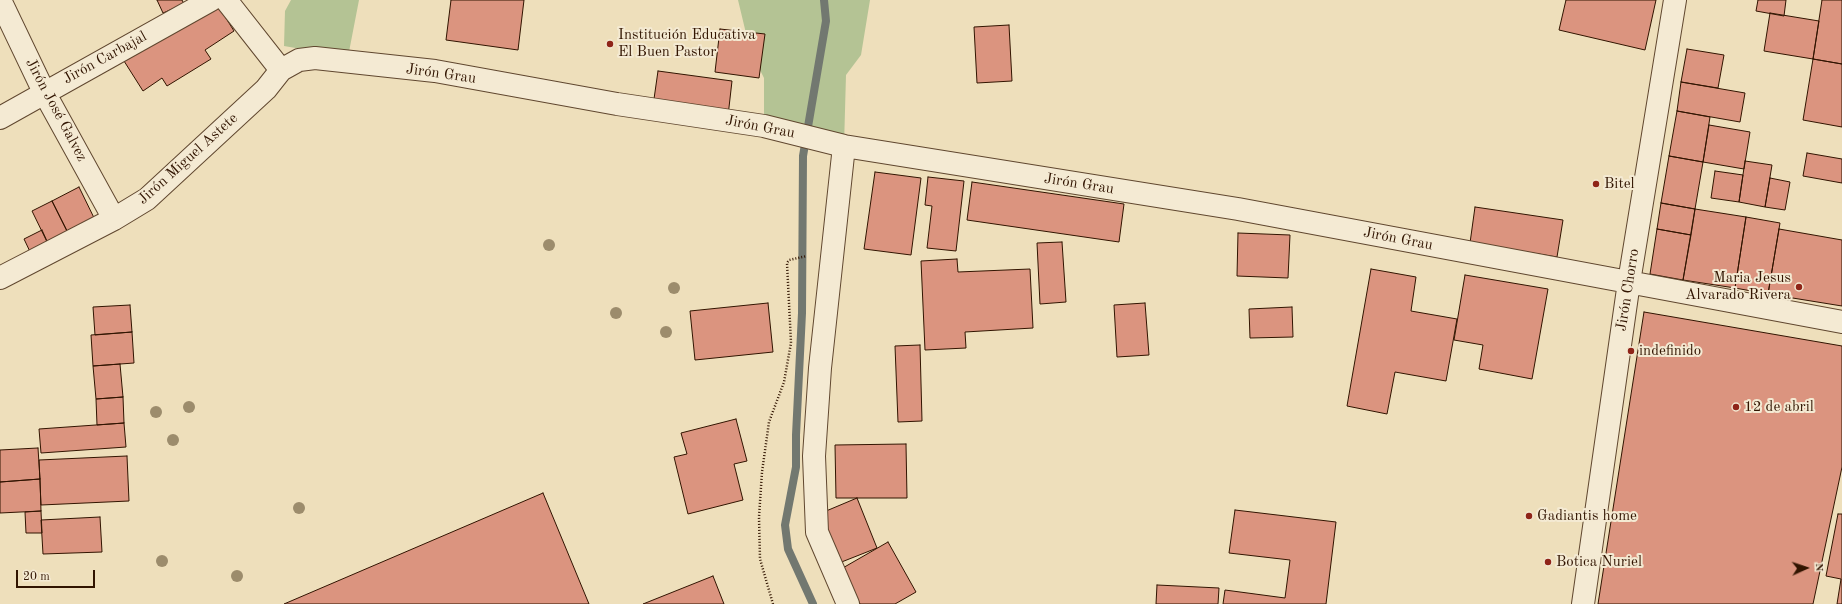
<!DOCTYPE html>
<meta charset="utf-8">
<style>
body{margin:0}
#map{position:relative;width:1842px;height:604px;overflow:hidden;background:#eedfbb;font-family:"Old Standard TT",serif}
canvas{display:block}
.north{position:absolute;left:1786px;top:548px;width:40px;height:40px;-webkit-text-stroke:3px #f4ead3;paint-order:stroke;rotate:87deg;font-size:11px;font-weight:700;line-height:16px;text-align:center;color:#311400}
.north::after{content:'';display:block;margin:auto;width:14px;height:18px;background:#311400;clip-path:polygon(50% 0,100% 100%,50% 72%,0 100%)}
.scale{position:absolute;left:16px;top:570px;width:79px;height:18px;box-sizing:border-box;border:2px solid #311400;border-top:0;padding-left:5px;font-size:12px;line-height:14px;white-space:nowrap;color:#311400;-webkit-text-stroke:3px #f4ead3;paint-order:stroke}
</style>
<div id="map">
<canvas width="1842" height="604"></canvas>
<div class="north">N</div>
<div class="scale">20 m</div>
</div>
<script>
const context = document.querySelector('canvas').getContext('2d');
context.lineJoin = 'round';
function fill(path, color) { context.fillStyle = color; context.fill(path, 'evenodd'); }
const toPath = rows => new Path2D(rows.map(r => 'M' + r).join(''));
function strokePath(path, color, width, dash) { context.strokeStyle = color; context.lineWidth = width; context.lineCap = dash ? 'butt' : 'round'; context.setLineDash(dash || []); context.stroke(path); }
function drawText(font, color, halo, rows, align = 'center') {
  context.font = font + ' "Old Standard TT",serif'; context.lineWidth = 4; context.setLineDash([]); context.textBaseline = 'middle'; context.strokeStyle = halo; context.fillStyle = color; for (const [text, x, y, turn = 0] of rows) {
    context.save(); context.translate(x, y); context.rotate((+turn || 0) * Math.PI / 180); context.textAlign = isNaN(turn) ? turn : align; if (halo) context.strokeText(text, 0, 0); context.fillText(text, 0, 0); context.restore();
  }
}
fill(toPath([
 [291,0,359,0,348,57,284,46,285,11],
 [738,0,870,0,861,55,846,75,844,146,764,126,764,78,750,50]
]), '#b4c394');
strokePath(toPath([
 [813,604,788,549,785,525,796,467,796,435,802,313,803,156,826,21,824,0]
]), '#727870', 8);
const building = toPath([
 [157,0,182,0,184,4,163,13,157,0],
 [451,0,524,0,518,50,446,40,451,0],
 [1566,0,1656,0,1645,50,1559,30,1566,0],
 [1758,0,1786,0,1784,16,1756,11,1758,0],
 [1822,0,1842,0,1842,64,1813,59,1822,0],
 [216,2,234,31,205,50,211,59,167,86,162,78,143,91,124,61,216,2],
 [1770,13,1819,21,1813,59,1764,51,1770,13],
 [1009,25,1012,81,977,83,974,27,1009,25],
 [720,29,765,34,759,78,715,72,720,29],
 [1687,49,1724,55,1718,88,1681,82,1687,49],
 [1813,59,1842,64,1842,127,1803,120,1813,59],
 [658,71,732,81,728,116,653,106,658,71],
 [1681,82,1745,93,1740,122,1677,111,1681,82],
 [1677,111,1710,117,1703,162,1669,156,1677,111],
 [1709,125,1750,132,1744,169,1703,162,1709,125],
 [1807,153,1842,159,1842,183,1803,176,1807,153],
 [1669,156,1703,162,1695,209,1661,203,1669,156],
 [1745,161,1772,165,1765,207,1739,202,1745,161],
 [1715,171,1743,175,1739,202,1711,198,1715,171],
 [875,172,921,178,911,255,864,249,875,172],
 [928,177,964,181,956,251,927,248,932,206,925,205,928,177],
 [1770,178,1790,182,1785,210,1765,207,1770,178],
 [972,182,1124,204,1119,242,967,220,972,182],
 [79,187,98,226,71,239,52,201,79,187],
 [52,201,71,239,51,250,32,211,52,201],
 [1661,203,1695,209,1691,235,1657,229,1661,203],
 [1475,207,1563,220,1557,257,1470,243,1475,207],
 [1695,209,1746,217,1735,288,1683,280,1695,209],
 [1746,217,1780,223,1768,294,1735,288,1746,217],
 [1657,229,1691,235,1683,280,1650,274,1657,229],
 [1779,229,1842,240,1842,306,1768,294,1779,229],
 [42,230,51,250,33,258,24,239,42,230],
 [1238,233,1290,235,1288,278,1237,276,1238,233],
 [1062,242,1066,302,1040,304,1037,243,1062,242],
 [957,259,958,272,1030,269,1033,328,965,332,966,348,925,350,921,261,957,259],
 [1371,269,1416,277,1411,311,1457,319,1446,381,1395,372,1387,414,1347,406,1371,269],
 [1465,275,1548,289,1532,379,1479,369,1483,345,1454,340,1465,275],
 [768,303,773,352,695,360,690,311,768,303],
 [1145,303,1149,355,1117,357,1114,305,1145,303],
 [130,305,132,332,95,335,93,307,130,305],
 [1292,307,1293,337,1250,338,1249,309,1292,307],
 [1644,312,1842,346,1842,467,1813,604,1598,604,1644,312],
 [132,332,134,363,93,366,91,335,132,332],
 [920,345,922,421,898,422,895,346,920,345],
 [120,364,123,397,96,399,93,366,120,364],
 [123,397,124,423,97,425,96,399,123,397],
 [736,419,747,461,734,464,743,500,688,514,674,457,687,454,681,433,736,419],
 [124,423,126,447,41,453,39,429,124,423],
 [906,444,907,498,836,498,835,445,906,444],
 [38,448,40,479,0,482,0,450,38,448],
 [127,456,129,501,41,505,39,460,127,456],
 [40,479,41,511,0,513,0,482,40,479],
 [543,493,589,604,284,604,543,493],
 [857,498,877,548,839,563,819,514,857,498],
 [1235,510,1336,522,1326,604,1223,604,1225,590,1285,598,1290,560,1229,553,1235,510],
 [41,511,42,533,26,533,25,512,41,511],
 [1838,514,1842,514,1842,604,1837,604,1841,579,1826,576,1838,514],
 [100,517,102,552,43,554,41,520,100,517],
 [888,542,916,592,895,604,860,604,841,569,888,542],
 [713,576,724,604,643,604,713,576],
 [1157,585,1219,588,1218,604,1156,604,1157,585]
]);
fill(building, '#db947f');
strokePath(building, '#311400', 1);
const street = toPath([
 [0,0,44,92,114,219],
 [281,70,299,60,315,58,435,71,617,104,764,126,844,146,1238,209,1842,322],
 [0,118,211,0],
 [844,146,820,368,814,456,817,532,848,604],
 [0,278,114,219,147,199,266,89,281,70,226,0],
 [1583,604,1629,282,1675,0]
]);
strokePath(street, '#60472f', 24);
strokePath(toPath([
 [773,604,760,559,759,517,762,472,769,422,784,382,791,343,787,263,789,260,807,256]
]), '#311400', 2.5, [1, 2]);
strokePath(street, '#f4ead3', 22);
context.fillStyle = '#9c8c6c';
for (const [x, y] of [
 [549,245],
 [674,288],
 [616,313],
 [666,332],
 [189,407],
 [156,412],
 [173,440],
 [299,508],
 [162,561],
 [237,576]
]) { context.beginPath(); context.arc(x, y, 6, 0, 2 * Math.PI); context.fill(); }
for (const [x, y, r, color] of [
 [610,44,4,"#8f2418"],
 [1596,184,4,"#8f2418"],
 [1799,287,4,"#8f2418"],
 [1631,351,4,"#8f2418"],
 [1736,407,4,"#8f2418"],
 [1529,516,4,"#8f2418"],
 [1548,562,4,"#8f2418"]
]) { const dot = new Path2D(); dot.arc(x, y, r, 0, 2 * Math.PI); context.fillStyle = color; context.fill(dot); strokePath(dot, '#f4ead3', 1.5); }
drawText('15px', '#311400', '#f4ead3', [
 ["Institución Educativa",618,35],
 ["El Buen Pastor",618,52],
 ["Bitel",1604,184],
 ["Maria Jesus",1791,278,"right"],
 ["Alvarado Rivera",1791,295,"right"],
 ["indefinido",1639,351],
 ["12 de abril",1744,407],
 ["Gadiantis home",1537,516],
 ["Botica Nuriel",1556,562]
], 'left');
drawText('15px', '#311400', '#f4ead3', [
 ["Jirón Carbajal",105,58,-29],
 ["Jirón Grau",441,74,8],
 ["Jirón José Galvez",56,110,62],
 ["Jirón Grau",760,127,11],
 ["Jirón Miguel Astete",188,159,-42],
 ["Jirón Grau",1079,184,9],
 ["Jirón Grau",1398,239,11],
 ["Jirón Chorro",1628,290,-81]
]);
</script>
